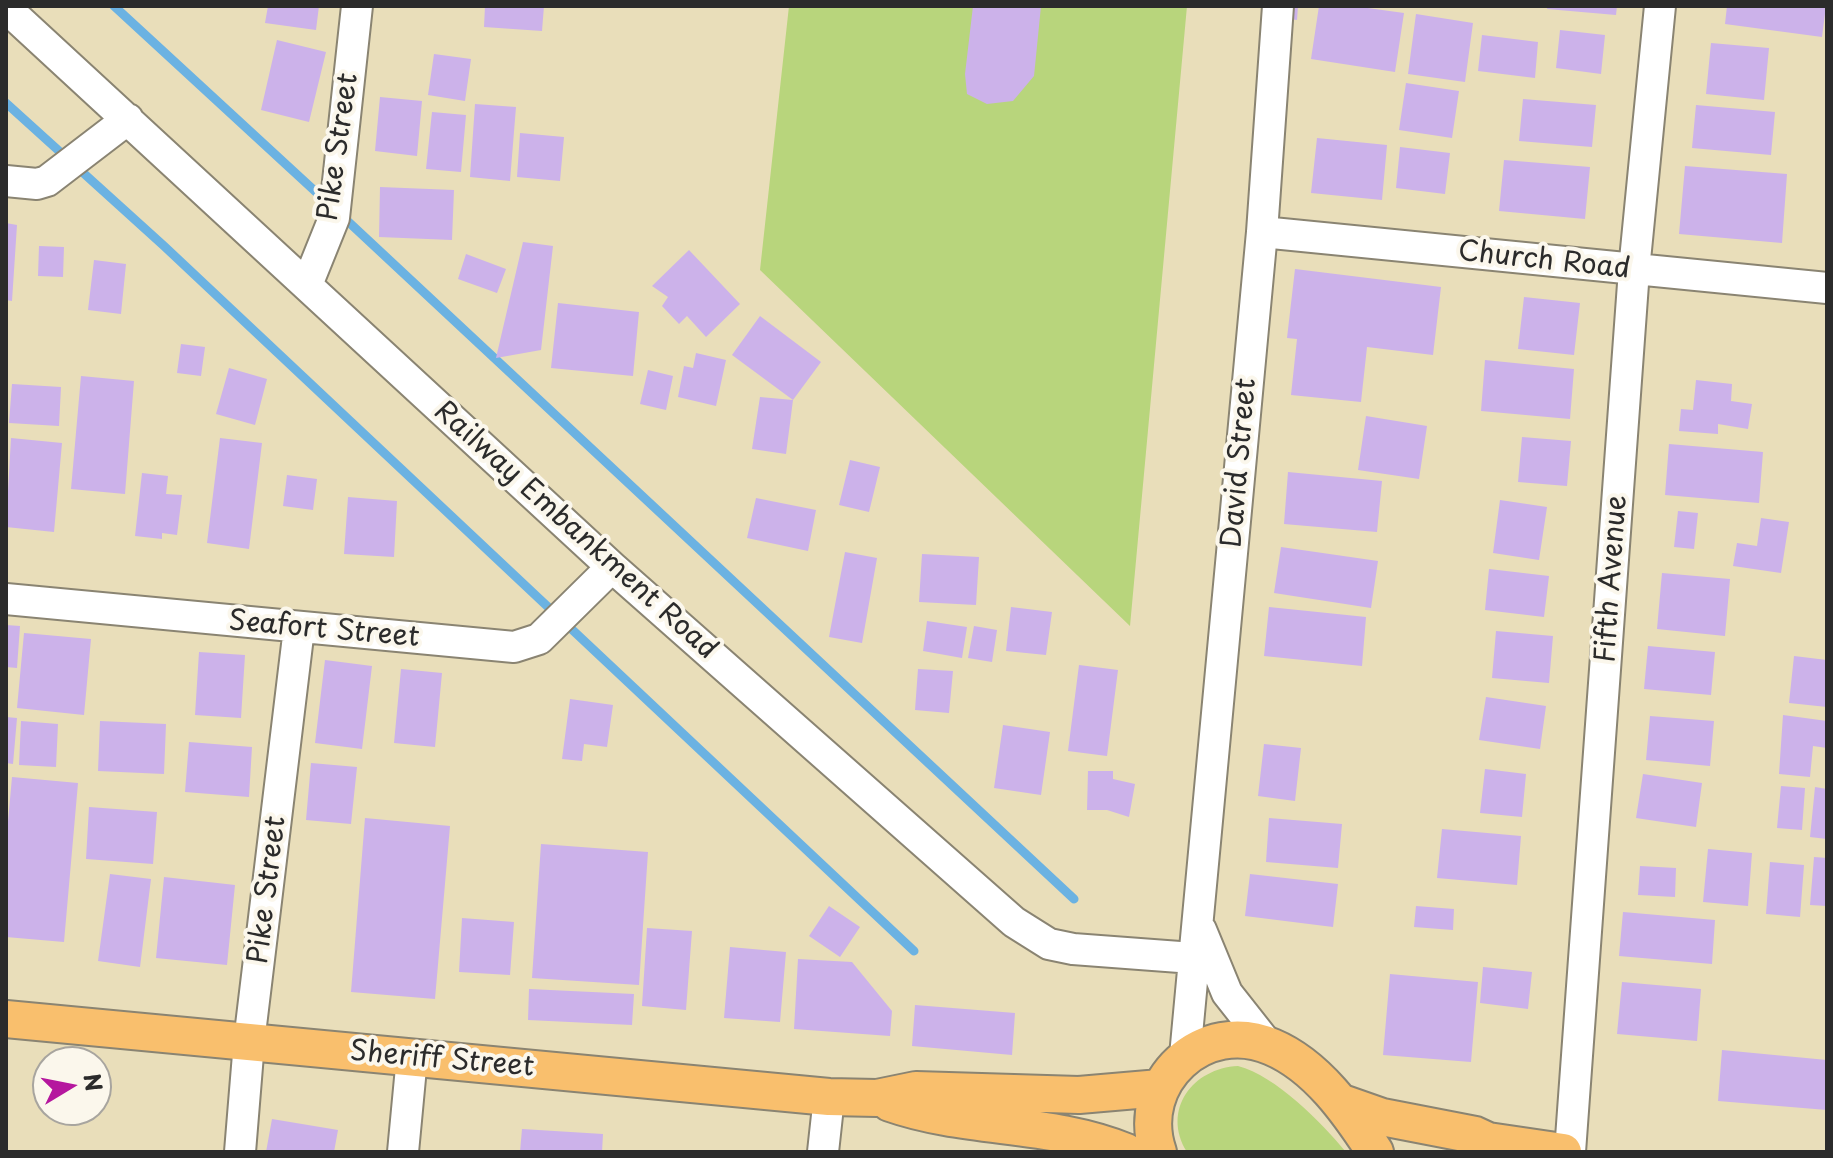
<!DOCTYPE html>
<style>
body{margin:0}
#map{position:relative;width:1833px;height:1158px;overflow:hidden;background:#e9deba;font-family:"Playpen Sans",sans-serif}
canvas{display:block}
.frame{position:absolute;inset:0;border:8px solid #2b2b2b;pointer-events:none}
.north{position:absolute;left:32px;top:1046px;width:80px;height:80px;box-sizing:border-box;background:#fbf7ec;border:2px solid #a8a59f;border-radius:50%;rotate:80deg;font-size:22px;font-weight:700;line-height:32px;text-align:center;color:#2b2b2b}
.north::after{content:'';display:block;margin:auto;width:28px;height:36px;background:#b5179e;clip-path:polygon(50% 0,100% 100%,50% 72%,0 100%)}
</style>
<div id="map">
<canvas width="1833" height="1158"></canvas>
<div class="frame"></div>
<div class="north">N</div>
</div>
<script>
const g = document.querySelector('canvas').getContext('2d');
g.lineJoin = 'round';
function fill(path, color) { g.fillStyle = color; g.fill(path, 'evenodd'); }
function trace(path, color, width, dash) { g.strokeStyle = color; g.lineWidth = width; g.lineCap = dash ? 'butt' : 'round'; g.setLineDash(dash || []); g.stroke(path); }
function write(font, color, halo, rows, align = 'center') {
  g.font = font + ' "Playpen Sans",sans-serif'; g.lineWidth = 8; g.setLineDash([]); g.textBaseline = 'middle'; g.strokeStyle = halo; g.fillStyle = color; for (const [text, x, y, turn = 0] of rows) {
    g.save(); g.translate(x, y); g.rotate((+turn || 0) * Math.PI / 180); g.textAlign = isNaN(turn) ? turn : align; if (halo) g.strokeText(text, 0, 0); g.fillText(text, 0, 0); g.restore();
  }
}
const green = new Path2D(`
 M789,6H1187L1130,626L760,270Z
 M1238,1066C1276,1076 1321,1122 1346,1152H1187C1161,1110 1193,1068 1238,1066Z`);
const stream = new Path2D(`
 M114,6L329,204
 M6,103L164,246L914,951
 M340,214L1074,899`);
const building = new Path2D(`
 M268,6H319L316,30L265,23Z
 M485,6H544L542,31L484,27Z
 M973,6H1041L1034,76L1013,101L987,104L967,94L965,74Z
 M1283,6H1298L1297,20L1282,18Z
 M1319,6H1353L1404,13L1395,72L1311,59Z
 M1548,6H1617L1616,15L1547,9Z
 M1727,6H1826L1822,37L1725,24Z
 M1416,14L1473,23L1465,82L1408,74Z
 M1560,30L1605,35L1601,74L1556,68Z
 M1482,35L1538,42L1535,78L1478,71Z
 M277,40L326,52L309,122L261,110Z
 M1711,43L1769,48L1764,100L1706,94Z
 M434,54L471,59L465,101L428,95Z
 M1406,83L1459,91L1452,138L1399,130Z
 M380,97L422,101L417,156L375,151Z
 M1523,99L1596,105L1592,147L1519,141Z
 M475,104L516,107L510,181L470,177Z
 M1696,105L1775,112L1771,155L1692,148Z
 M432,112L466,115L461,172L426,169Z
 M520,133L564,137L560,181L517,177Z
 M1317,138L1387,145L1382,200L1311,193Z
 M1400,147L1450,153L1445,194L1396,188Z
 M1504,160L1590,167L1585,219L1499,211Z
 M1685,166L1787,174L1782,243L1679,234Z
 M380,187L454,190L452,240L379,237Z
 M6,223L17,225L12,301L6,300Z
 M523,242L553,246L541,350L496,358Z
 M39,246L64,247L63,277L38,276Z
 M689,250L740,304L706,337L687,316L679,324L662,306L668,297L652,286Z
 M466,254L506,269L497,293L458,279Z
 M94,260L126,264L121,314L88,310Z
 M1295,269L1441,287L1433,355L1367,347L1361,402L1291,395L1297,339L1287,338Z
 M1524,297L1580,303L1574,355L1518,349Z
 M558,303L639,312L633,376L551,368Z
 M760,316L821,362L793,400L786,454L752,449L760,397L793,400L732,355Z
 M181,344L205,347L201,376L177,373Z
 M696,353L726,360L716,406L678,397L684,366L693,368Z
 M1485,360L1574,369L1570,419L1481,411Z
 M229,368L267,379L255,425L216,414Z
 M648,370L673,376L666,410L640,404Z
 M81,376L134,381L125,494L71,489Z
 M1696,380L1732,384L1731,401L1752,404L1748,429L1718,424V434L1679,431L1681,409L1693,410Z
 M12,384L61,387L59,426L9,423Z
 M1366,416L1427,426L1419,479L1358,470Z
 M1522,437L1571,441L1567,486L1518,482Z
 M11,438L62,443L54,532L6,527Z
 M220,438L262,443L249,549L207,543Z
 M1669,444L1763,452L1759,503L1665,495Z
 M850,460L880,467L869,512L839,505Z
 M1288,472L1382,481L1377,532L1284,524Z
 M142,473L168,476L166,494L182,495L177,535L162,533V539L135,536Z
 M287,475L317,479L313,510L283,506Z
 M348,497L397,501L394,557L344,554Z
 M756,498L816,510L808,551L747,538Z
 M1500,500L1547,507L1539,560L1493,553Z
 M1678,511L1698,513L1694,549L1674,547Z
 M1761,518L1789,522L1781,573L1733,566L1737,543L1757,546Z
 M1281,547L1378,561L1371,608L1274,593Z
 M845,552L877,558L862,643L829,637Z
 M922,554L979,557L976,605L919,602Z
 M1489,569L1549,576L1544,617L1485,610Z
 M1662,573L1730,579L1725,636L1657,629Z
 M1011,607L1052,612L1046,655L1006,651Z
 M1269,607L1366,617L1362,666L1264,656Z
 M927,621L967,627L962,658L923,651Z
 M6,625L20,626L17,668L6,667Z
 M974,626L997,630L992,662L968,658Z
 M1496,631L1553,636L1549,683L1492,678Z
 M24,633L91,639L84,715L17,708Z
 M1648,646L1715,652L1711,695L1644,689Z
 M199,652L245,655L241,718L195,715Z
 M1794,656L1827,660V707L1789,703Z
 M325,660L372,666L362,749L315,743Z
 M1079,665L1118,670L1107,756L1068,751Z
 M401,669L442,673L435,747L394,743Z
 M918,669L953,671L949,713L915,710Z
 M1486,697L1546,706L1540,749L1479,740Z
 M570,699L613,705L607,747L584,744L582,761L562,759Z
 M1783,715L1827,721V748L1813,746L1810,777L1779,774Z
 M1650,716L1714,721L1710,766L1646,760Z
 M6,717L17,718L13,764L6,763Z
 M21,721L58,724L56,767L19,765Z
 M100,721L166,724L164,774L98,771Z
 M1003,725L1050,732L1041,795L994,788Z
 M189,742L252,747L249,797L185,792Z
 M1264,744L1301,748L1295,801L1258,796Z
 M311,763L357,767L351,824L306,820Z
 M1485,769L1526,774L1522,817L1480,813Z
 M1088,771H1113V779L1135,784L1129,817L1107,810H1087Z
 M1643,774L1702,783L1696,827L1636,818Z
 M12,777L78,783L64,942L6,937V844Z
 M1781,786L1805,788L1802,830L1777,828Z
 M1815,787L1827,789V839L1810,837Z
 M89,807L157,812L153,864L86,859Z
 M365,818L450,826L435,999L351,992Z
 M1269,818L1342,824L1338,868L1266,862Z
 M1442,829L1521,836L1517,885L1437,878Z
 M541,844L648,852L639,985L532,978Z
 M1708,849L1752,853L1748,906L1703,902Z
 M1814,857L1827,858V906L1810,905Z
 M1770,862L1804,865L1800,917L1766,914Z
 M1640,866L1676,868L1675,897L1638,895Z
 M110,874L151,879L140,967L98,961Z
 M1250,874L1338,884L1333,927L1245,916Z
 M164,877L235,885L227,965L156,958Z
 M829,906L860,927L840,957L809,936Z
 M1416,906L1454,909L1453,930L1414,927Z
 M1623,912L1715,920L1712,964L1619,956Z
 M462,918L514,922L510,975L459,972Z
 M647,928L692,931L686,1010L642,1006Z
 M730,947L786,952L780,1022L724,1018Z
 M798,959L852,962L892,1011L890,1036L794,1029Z
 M1483,967L1532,972L1528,1009L1480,1003Z
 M1390,974L1478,982L1471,1062L1383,1055Z
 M1622,982L1701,989L1697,1041L1617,1034Z
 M529,989L634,994L632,1025L528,1020Z
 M915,1005L1015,1013L1012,1055L912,1046Z
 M1722,1050L1827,1060V1110L1718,1101Z
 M272,1119L338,1130L334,1152H266Z
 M522,1129L603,1134L602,1152H520Z`);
const minor = new Path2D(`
 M6,8L612,567L1014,922L1049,944L1073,949L1193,958
 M6,181L37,184L47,181L128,119
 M1262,232L1827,288
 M307,285L334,218L357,6
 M6,599L514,647L539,639L612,567
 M1201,930L1227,993L1268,1045
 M1185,1056L1262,232L1278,6
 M240,1152L249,1042L299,628
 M403,1152L412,1057
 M823,1152L829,1097
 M1570,1152L1634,270L1660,6`);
const major = new Path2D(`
 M6,1019L829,1097L877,1098L916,1090L1079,1095L1160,1088
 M890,1103C967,1130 1051,1121 1126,1152
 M1342,1103L1382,1117L1475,1135L1488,1141L1563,1152
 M1158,1152C1134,1082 1204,1017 1272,1047C1317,1066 1349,1112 1375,1152`);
const streetNames = [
 ["Pike Street",339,147,-82],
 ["Church Road",1544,261,6],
 ["David Street",1240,463,-85],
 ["Railway Embankment Road",575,531,42],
 ["Fifth Avenue",1612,579,-86],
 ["Seafort Street",324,630,5],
 ["Pike Street",268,890,-83],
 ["Sheriff Street",442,1060,5]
];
fill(green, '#b8d57c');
trace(stream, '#6bb2e2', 9);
fill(building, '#ccb2ea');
trace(minor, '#8a8472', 34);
trace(major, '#8a8472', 40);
trace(minor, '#fff', 30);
trace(major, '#f9bf6d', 36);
write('28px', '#2b2b2b', '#fbf7ec', streetNames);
</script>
